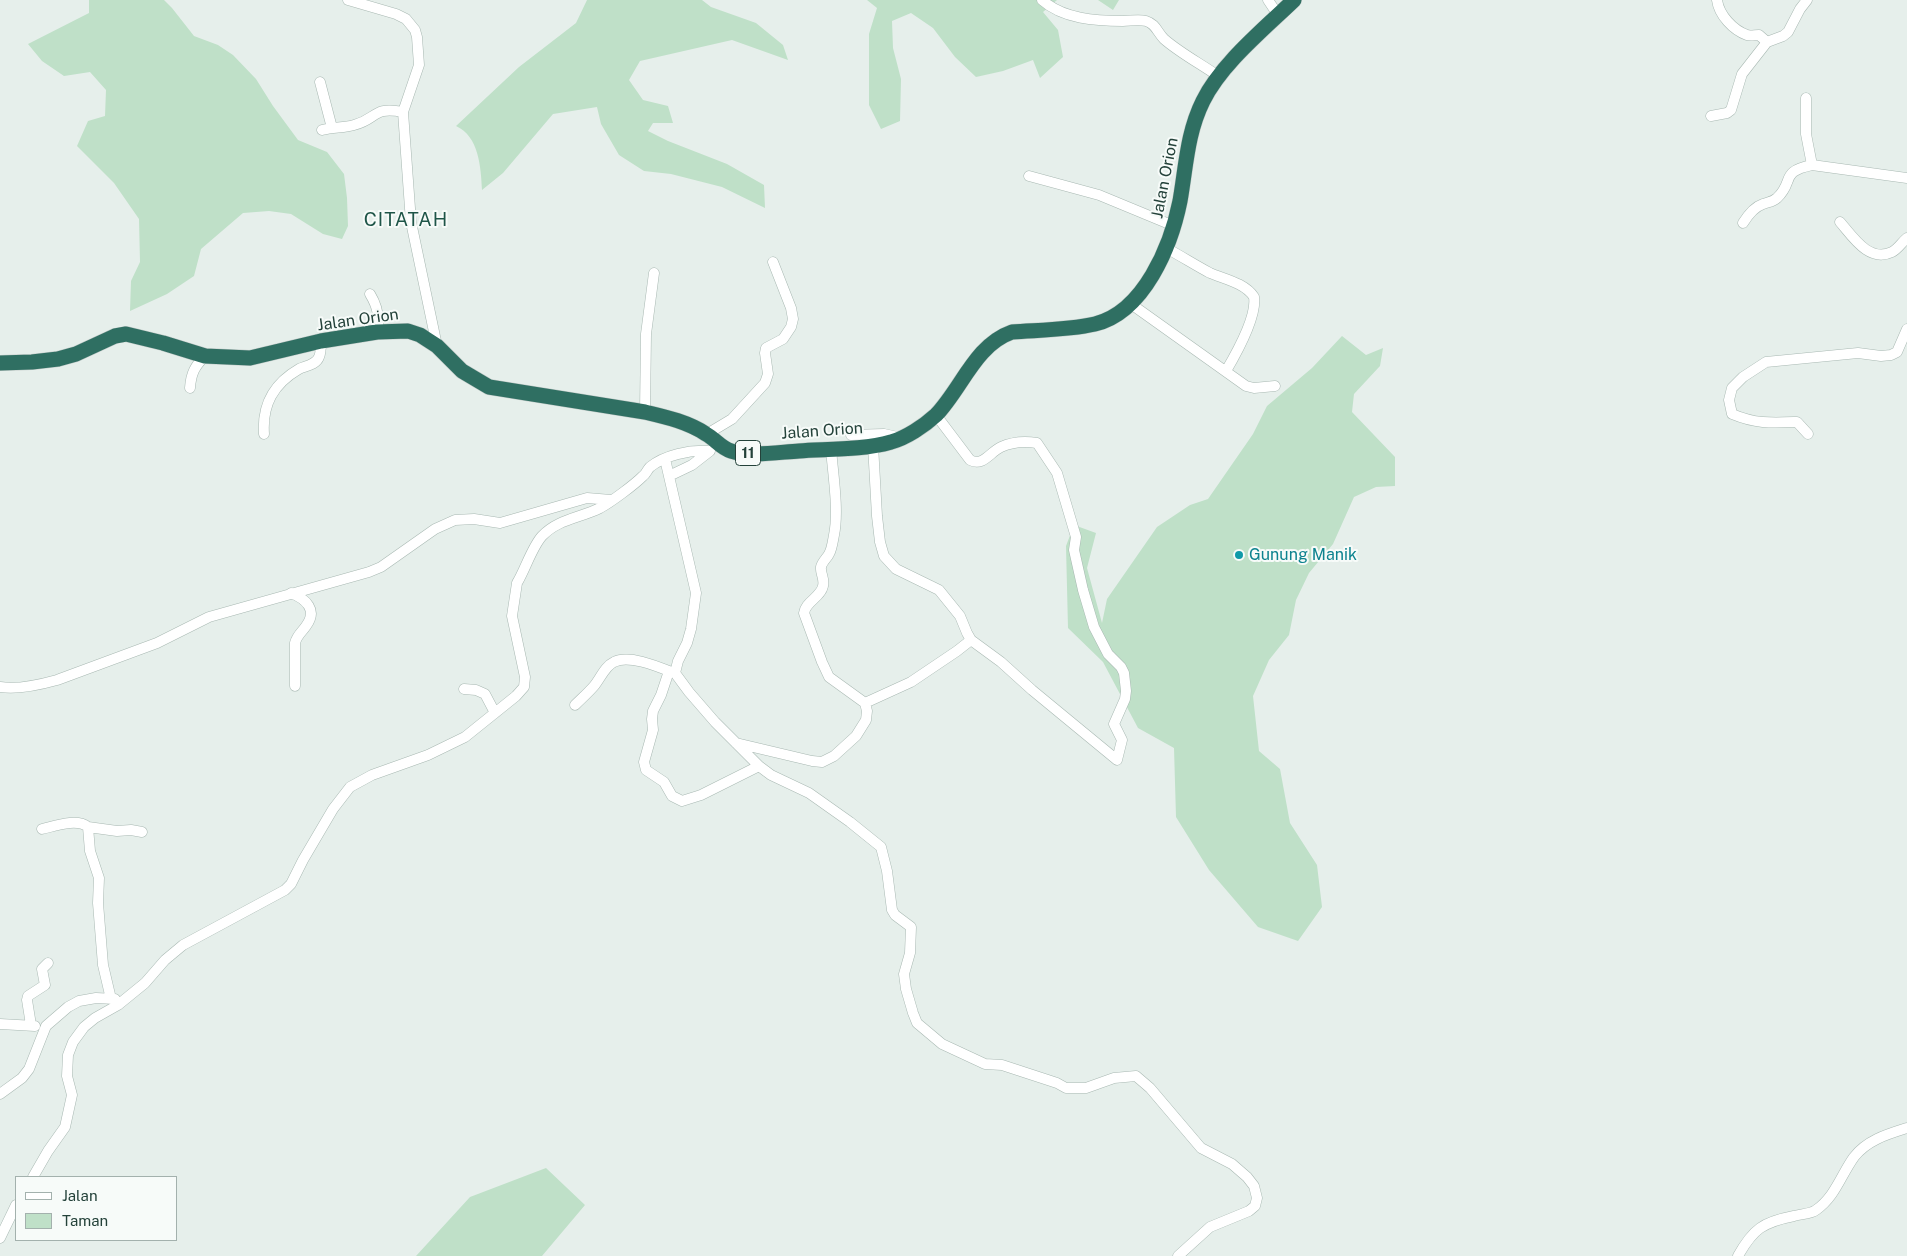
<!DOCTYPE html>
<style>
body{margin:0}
#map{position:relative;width:1907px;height:1256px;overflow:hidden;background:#e6efeb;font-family:"Public Sans",sans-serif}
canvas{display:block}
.legend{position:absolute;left:15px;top:1176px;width:162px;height:65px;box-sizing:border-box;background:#f7fbf9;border:1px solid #a3b1ad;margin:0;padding:6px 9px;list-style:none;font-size:15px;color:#24423a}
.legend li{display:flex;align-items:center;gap:10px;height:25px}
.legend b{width:25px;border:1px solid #a3b1ad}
</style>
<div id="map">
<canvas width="1907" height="1256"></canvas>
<ul class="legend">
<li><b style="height:6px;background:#fff"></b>Jalan</li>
<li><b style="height:14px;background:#bfe0c8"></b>Taman</li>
</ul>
</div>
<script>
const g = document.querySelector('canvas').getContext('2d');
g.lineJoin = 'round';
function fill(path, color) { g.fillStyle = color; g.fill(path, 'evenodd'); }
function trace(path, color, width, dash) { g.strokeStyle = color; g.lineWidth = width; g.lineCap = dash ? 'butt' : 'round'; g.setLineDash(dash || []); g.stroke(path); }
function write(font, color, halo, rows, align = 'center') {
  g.font = font + ' "Public Sans",sans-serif'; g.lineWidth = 4; g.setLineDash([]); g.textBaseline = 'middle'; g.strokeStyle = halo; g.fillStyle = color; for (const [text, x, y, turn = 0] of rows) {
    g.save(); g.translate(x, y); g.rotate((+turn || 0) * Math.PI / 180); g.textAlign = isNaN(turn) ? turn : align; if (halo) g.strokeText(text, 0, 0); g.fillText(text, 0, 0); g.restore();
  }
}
const green = new Path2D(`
 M89,0H164L172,8L194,36L218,45L233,55L256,79L273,106L298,140L327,152L344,174L347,198L348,226L342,239L323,234L291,214L269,211L243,213L201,249L194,276L167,294L130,311L131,281L140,262L139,219L114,183L77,146L88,121L105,116L106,90L90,72L64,76L42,61L28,44L89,13Z
 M587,0H702L711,7L756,23L783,45L788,60L732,40L640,61L629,80L643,100L668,106L673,123H653L648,131L668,141L727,164L764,185L765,208L722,187L671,174L644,171L619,155L601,124L597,107L553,114L503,173L482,190C481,168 479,136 456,126L519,67L576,23Z
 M867,0H1057L1043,12L1058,30L1063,57L1040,78L1033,60L1003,71L976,77L955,57L933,28L911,13L892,21L893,48L901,79L900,121L881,129L869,105V34L877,8Z
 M1098,0H1119L1113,10Z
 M1342,336L1366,355L1383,348L1380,366L1354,394L1352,412L1395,457V486L1376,487L1354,497L1333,544L1309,573L1296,600L1289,635L1269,660L1253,696L1259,751L1280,769L1290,823L1317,865L1322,907L1298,941L1258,927L1209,870L1176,817L1174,748L1138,728L1103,662L1068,628L1066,546L1074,525L1096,533L1087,568L1102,623L1107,599L1157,527L1190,505L1208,499L1253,434L1267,406L1312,368Z
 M546,1168L585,1205L542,1256H416L470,1197Z`);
const street = new Path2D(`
 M348,0L396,14L406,19L415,30L417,37L419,65L403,112L411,222L437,346
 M1042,0C1063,19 1096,21 1123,21C1130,21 1139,19 1146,21C1156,24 1157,32 1164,39C1180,53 1201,64 1218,76
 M1268,0L1278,15
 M1717,0C1719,15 1733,30 1747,35C1750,36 1755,35 1759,35L1767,42
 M320,82L332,128
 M1806,98V134L1812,165
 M1711,116L1727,113L1731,110L1742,74L1767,42L1783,36L1788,32L1800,9L1807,0
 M322,130C333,127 344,128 354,125C378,119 372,106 403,112
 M1029,176L1099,195L1174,226
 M1840,222C1853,237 1869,263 1892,252C1898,249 1902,242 1907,238
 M1743,223C1748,215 1754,207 1763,204C1768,202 1773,202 1777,198C1795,181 1779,172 1812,165L1907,178
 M1166,248C1181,256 1195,265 1210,273C1224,279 1245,283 1254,297C1257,316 1236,354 1226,371
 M370,294C378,307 380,318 377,332
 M1131,304L1246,386L1254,388L1275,386
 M190,388C191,373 195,366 205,356
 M645,412L646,334L654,273
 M264,434C262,405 273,384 299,369C305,366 316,365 319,357C321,353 321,346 321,341
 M707,434L732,419L765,383L768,374L765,353L766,348L783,339L791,327L793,319L791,308L773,262
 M1808,434L1797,422C1771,423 1756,424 1732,414L1729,400L1732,388L1743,377L1766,362L1858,353L1881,356L1891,355L1897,352L1907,329
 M851,435L884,434L902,438
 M873,445L877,516L880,542L884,556L896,569L939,590L960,616L967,633L971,640L1001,662L1032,690L1117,760L1122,740L1114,724L1125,699L1126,691L1124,673L1121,667L1108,654L1094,627L1083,590L1074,550L1076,537L1057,473L1037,443C1025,441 1012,442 1001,447C990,452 983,467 970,460L936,415
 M665,459L696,593L691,629L687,643L678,661L675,673L689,692L715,722L759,766L771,775L809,793L850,822L881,847L887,871L892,910L895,915L911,927L910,953L904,974L906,989L913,1013L917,1023L942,1044L985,1064L1002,1065L1057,1083L1066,1088H1086L1114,1078L1136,1076L1150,1088L1201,1148L1232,1164L1247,1177L1254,1186L1257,1198L1255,1206L1249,1211L1210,1227L1178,1256
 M669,476L692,465L710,451
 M291,593C306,599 318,610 306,626C302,632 297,635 295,643V686
 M669,671L661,695L653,711L652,719L653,730L644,762L646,770L664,782L672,796L682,801L701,795L759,766
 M0,687C18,690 39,685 57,680L157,643L209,617L369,572L381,567L435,529L455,520L474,519L500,523L587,498L611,500
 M464,689L476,690L485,694L495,713
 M865,703L911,682L957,651L971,640
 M575,705C581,699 588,693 594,686C600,679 605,666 614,662C629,654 659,667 674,673
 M736,743L812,761L822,762L834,756L856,736L866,720L867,711L865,703L829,677L822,662L804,613C805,602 821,597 823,586C825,579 820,573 821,567C822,562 827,558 829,554C832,549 833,540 834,535C839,511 833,474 831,449
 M42,829C55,826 77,818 88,827
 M111,999L103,965L98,903L99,878L90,851L88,827L117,831L131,830L142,832
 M0,1024L35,1026
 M31,1025L27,1000L28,996L45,985L42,969L48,963
 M0,1094L22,1078L29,1069L46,1026L68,1007L79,1001L96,998L115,999
 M33,1177L48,1151L65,1127L72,1095L67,1076L68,1055L73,1042L84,1027L95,1018L118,1005L145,983L165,960L183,945L285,890L291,884L303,860L333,809L350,787L372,775L428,755L465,737L516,696L524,687L525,677L512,616L517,583C525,570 532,547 542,536C558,519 580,518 600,508C611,502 634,485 643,476C646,474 647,470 650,467C665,455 689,450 708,451
 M0,1238L16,1205
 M1738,1256C1753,1229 1763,1222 1794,1216C1801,1214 1811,1214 1816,1210C1835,1197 1841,1175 1854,1157C1867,1140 1888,1134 1907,1128`);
const highway = new Path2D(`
 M0,363L32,362L58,359L76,354L115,336L126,334L163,343L205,356L250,358L321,341L377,332L408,331L420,335L437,346L462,371L489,387L645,412C666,417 688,422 706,434C715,439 721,448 731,451C750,457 780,452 799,451C827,449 864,450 891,442C906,438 924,426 936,415C962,388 975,345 1012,332C1039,330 1069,330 1095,324C1144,312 1171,246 1180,201C1186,167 1187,133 1203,101C1221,64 1264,29 1294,0`);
const markers = [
 [1239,555,5,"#0f9aa8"]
];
const shields = [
 [748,453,25]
];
const shieldNames = [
 ["11",748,453]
];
const streetNames = [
 ["Jalan Orion",1165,178,-79],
 ["Jalan Orion",358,320,-8],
 ["Jalan Orion",822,431,-4]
];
const cultureNames = [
 ["Gunung Manik",1249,555]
];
const quarterNames = [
 ["CITATAH",406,220]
];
fill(green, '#bfe0c8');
trace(street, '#a8b8b2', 11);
trace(highway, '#c2cac8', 16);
trace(street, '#fff', 10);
trace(highway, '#2f6f62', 15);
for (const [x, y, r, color] of markers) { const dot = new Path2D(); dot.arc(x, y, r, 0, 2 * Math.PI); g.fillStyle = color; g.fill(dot); trace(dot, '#f7fbf9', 2); }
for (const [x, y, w] of shields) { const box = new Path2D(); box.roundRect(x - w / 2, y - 12.5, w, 25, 4); g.fillStyle = '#f7fbf9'; g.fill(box); trace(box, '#24423a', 1); }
write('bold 15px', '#24423a', null, shieldNames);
write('16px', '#24423a', '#f7fbf9', streetNames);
write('16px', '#0d838f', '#f7fbf9', cultureNames, 'left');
g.letterSpacing = '1px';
write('19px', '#1f5548', '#f7fbf9', quarterNames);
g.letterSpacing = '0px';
</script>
